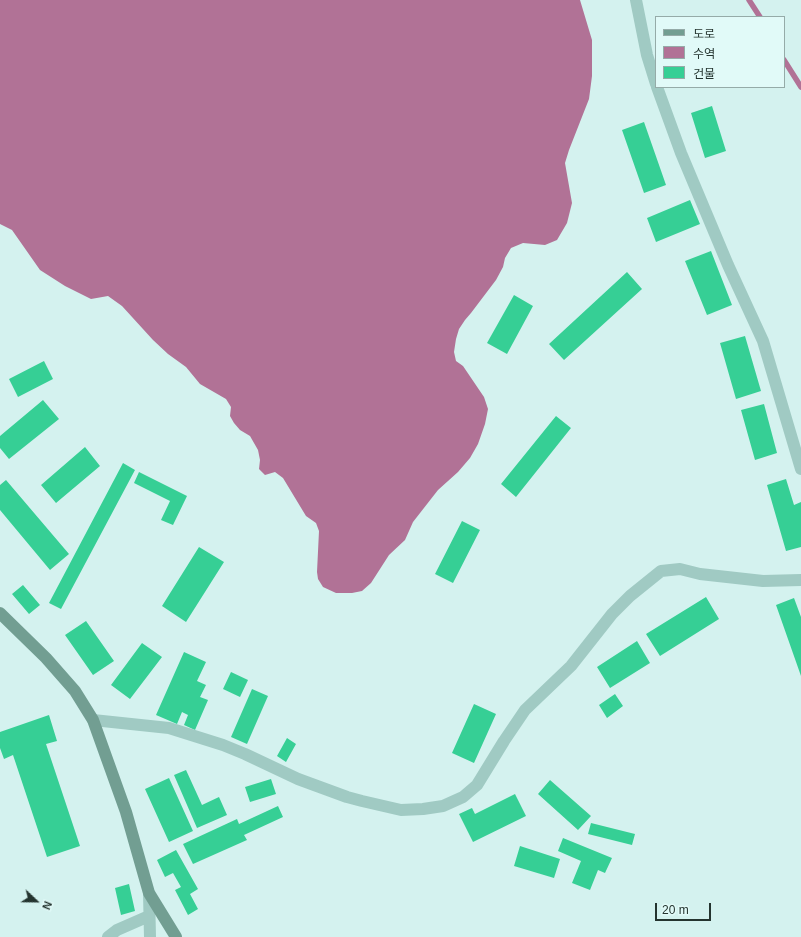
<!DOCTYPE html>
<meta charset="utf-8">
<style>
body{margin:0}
#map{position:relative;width:801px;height:937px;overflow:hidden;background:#d4f2ef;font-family:Arial,"Noto Sans KR",sans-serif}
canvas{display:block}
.legend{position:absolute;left:655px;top:16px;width:130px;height:72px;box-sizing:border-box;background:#e1faf8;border:1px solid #95aba8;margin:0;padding:5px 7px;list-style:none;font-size:12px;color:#24342f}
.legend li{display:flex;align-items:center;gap:8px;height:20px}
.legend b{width:20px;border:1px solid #95aba8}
.north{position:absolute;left:16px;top:881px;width:40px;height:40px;-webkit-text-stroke:3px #e1faf8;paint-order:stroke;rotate:112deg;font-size:11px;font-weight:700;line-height:16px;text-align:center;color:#24342f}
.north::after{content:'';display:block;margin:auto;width:14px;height:18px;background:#24342f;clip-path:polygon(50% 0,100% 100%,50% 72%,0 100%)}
.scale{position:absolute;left:655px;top:903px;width:56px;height:18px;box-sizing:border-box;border:2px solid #24342f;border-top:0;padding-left:5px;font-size:12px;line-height:14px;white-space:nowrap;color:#24342f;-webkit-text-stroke:3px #e1faf8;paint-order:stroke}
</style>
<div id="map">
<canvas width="801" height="937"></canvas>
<ul class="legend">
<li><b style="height:5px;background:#729e92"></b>도로</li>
<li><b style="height:11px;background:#b17296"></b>수역</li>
<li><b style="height:11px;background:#36cf95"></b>건물</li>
</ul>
<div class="north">N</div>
<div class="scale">20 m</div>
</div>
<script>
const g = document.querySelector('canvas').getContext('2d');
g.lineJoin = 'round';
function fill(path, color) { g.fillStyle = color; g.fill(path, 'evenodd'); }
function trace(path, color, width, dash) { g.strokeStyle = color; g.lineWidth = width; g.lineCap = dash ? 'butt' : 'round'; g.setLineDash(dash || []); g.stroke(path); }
const water = new Path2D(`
 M0,0H580L592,40V76L589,99L569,150L565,163L572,203L567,223L557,240L545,245L523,243L511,248L505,258L503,267L496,280L471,313L465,320L459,329L456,339L454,352L456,361L463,366L484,397L488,409L485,424L478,444L470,458L458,472L438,490L413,522L405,540L389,555L371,583L362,591L352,593H336L323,587L318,579L317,572L319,531L316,523L306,516L283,478L275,472L265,475L259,469L260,460L258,450L250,436L240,430L234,423L230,416L231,407L226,399L200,384L186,367L168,354L153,340L122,306L108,296L91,299L65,286L40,270L12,230L0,224Z`);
const stream = new Path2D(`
 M749,0L760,17
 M784,60L801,87`);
const building = new Path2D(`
 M712,106L726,151L705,158L691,113Z
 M644,122L666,185L644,193L622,130Z
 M690,200L700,224L656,242L647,218Z
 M711,251L732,305L707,315L685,261Z
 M627,272L642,289L564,360L549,344Z
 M514,295L533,306L507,354L487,343Z
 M745,336L761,391L736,399L720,343Z
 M44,361L53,379L18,397L9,379Z
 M43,400L59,419L9,459L0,448V436Z
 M764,404L777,453L755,460L741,410Z
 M556,416L571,428L516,497L501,484Z
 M85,447L100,466L56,503L41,485Z
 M123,463L135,470L61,609L49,603Z
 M139,472L187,496L173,525L161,520L170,501L134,483Z
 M786,479L794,505L801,502V547L786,551L767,485Z
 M6,480L69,554L50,570L0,510V485Z
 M462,521L480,530L453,583L435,574Z
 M199,547L224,562L186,622L162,606Z
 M23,585L40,605L29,614L12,594Z
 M706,597L719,619L660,656L646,634Z
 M794,598L801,617V676L776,605Z
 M86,621L114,661L93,675L65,635Z
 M637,641L650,663L610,688L597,667Z
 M142,643L162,657L130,699L111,685Z
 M184,652L206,662L197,681L206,685L200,697L208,700L195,730L184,725L188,715L182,712L177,724L156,715Z
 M231,672L248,680L240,697L223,689Z
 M252,689L268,696L247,744L231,737Z
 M615,694L623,706L607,718L599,705Z
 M474,704L496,714L474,763L452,753Z
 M49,715L57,741L46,744L80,846L47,857L13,755L4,759L0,748V732Z
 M287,738L296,744L286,762L277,756Z
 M186,770L202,805L219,797L227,815L197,828L174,775Z
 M169,778L193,831L169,842L145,789Z
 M271,779L276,794L250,802L245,787Z
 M550,780L591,816L578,830L538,794Z
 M515,794L526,816L473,842L459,814L472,808L475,814Z
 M278,806L283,817L244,835L247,840L193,864L183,844L237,819L239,824Z
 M591,823L635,834L632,845L588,834Z
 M563,838L612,858L605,873L598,870L590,890L572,883L581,861L558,851Z
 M520,846L560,859L554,878L514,866Z
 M176,850L198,889L190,894L198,909L188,915L175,890L181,887L173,873L165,877L157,860Z
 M129,884L135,911L121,915L115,888Z`);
const street = new Path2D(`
 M636,0L647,55L656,84
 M657,87L681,153L728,265L763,341L801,469
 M93,720L169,728L223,745L245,754L298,779L347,797L362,801L401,810L423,809L443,806L463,797L477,785L504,741L525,710L571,666L612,614L630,596L661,571L680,569L700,574L763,581L801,580
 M149,893L150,937
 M108,937L117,930L149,916`);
const secondary = new Path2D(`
 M0,613L46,658L75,691L93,720L126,812L149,893L176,937`);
fill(water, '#b17296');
trace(stream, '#b17296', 5.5);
fill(building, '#36cf95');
trace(street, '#a0cac3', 12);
trace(secondary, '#729e92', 12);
</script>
